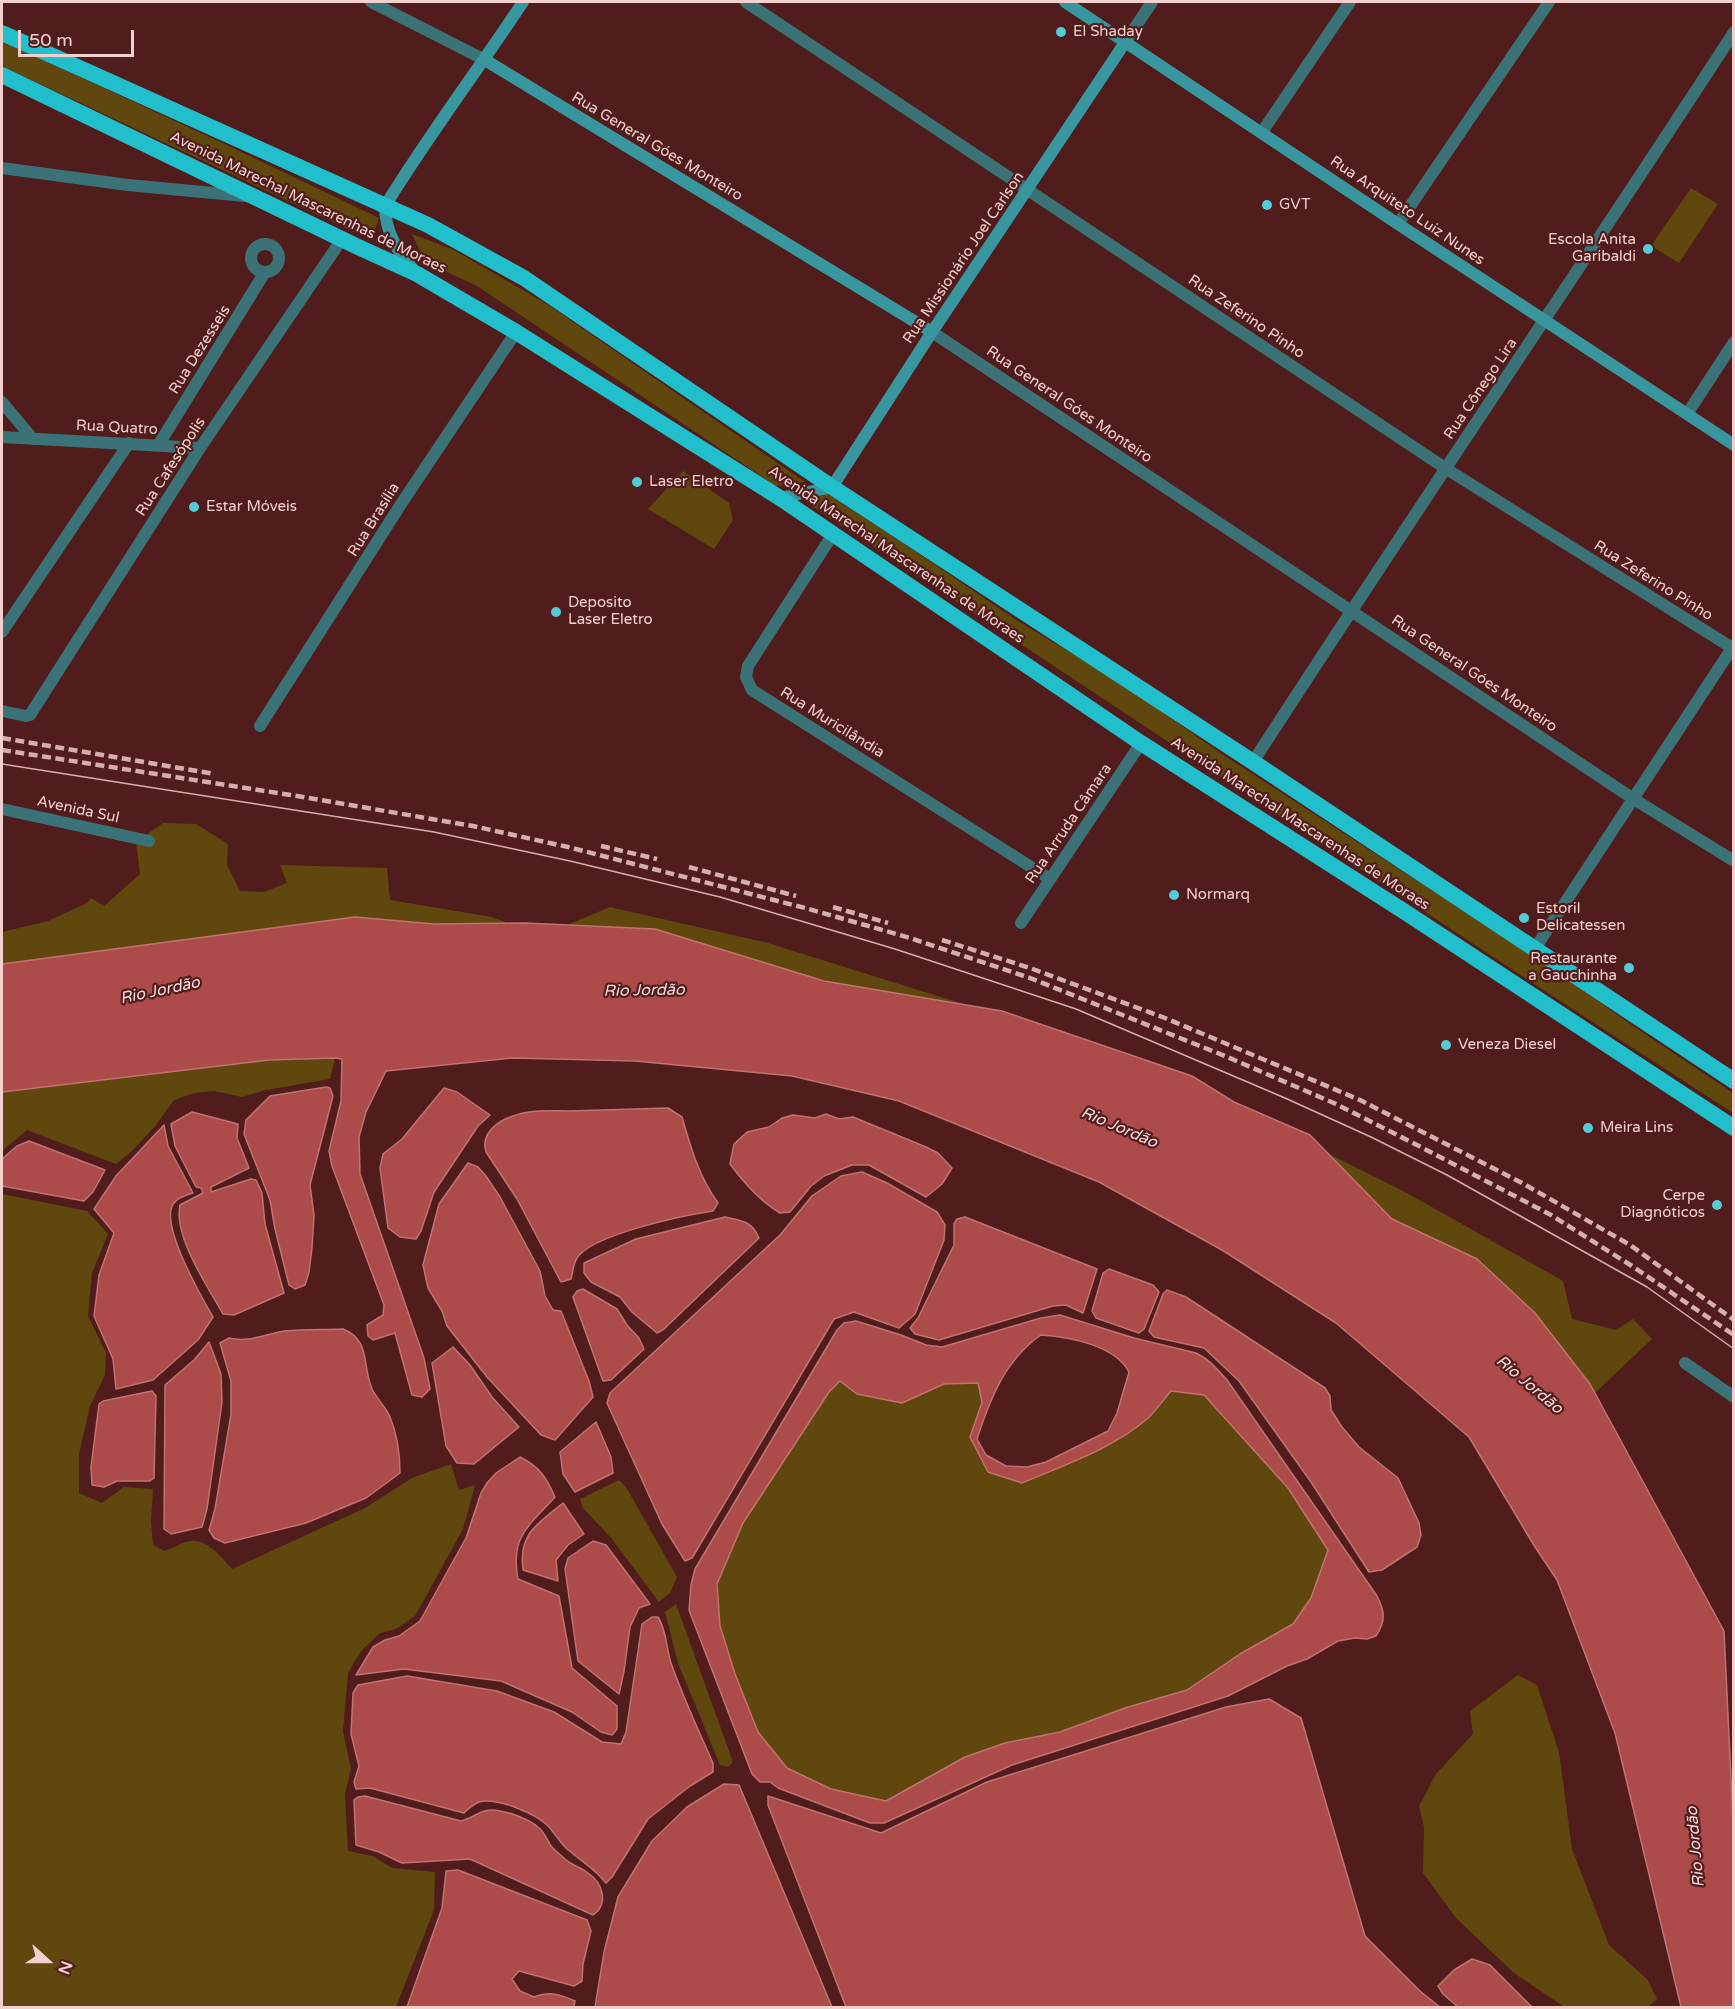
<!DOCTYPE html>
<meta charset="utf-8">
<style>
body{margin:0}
#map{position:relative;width:1735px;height:2009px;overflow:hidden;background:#511c1c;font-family:"Varela Round",sans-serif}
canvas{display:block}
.frame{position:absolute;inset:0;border:3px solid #f3d0cd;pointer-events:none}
.north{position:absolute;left:18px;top:1931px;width:60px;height:60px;-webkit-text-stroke:4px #511c1c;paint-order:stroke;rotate:111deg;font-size:16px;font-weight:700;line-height:24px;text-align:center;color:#f3d0cd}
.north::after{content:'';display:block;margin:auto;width:21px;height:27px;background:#f3d0cd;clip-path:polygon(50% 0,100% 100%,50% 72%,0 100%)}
.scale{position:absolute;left:18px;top:30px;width:116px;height:27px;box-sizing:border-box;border:3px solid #f3d0cd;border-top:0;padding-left:8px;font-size:18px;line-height:21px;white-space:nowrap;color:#f3d0cd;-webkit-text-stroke:4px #511c1c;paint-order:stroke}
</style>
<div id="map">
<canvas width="1735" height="2009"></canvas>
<div class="frame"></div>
<div class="north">N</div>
<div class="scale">50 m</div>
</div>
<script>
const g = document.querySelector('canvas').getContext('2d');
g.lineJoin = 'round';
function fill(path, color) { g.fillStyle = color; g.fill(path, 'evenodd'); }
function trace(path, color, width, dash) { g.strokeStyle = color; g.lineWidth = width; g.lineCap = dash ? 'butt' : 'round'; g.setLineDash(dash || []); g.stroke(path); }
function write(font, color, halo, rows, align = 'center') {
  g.font = font + ' "Varela Round",sans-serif'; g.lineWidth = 4.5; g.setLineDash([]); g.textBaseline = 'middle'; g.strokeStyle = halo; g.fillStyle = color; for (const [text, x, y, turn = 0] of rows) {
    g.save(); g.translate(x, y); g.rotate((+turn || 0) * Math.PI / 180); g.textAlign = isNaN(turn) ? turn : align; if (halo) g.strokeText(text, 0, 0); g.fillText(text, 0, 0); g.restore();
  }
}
const green = new Path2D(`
 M2,41L229,146L379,218L371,240L2,66Z
 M1691,188L1718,204L1679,263L1651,246Z
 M412,234L454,250L550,306L805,482L776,486L477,286L425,262Z
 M683,471L729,503L733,520L714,549L648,509Z
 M826,493L906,545L1018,621L1113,678L1225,756L1565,977L1626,1021L1733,1093V1113L1531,982L800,498Z
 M163,823L196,824L228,844L227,865L240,891L264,892L287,883L280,865L387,868L390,900L492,917L541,936L610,907L768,943L979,1009L1279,1129L1407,1193L1563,1281L1572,1319L1616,1330L1633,1319L1652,1339L1580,1407L1009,1037L817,978L749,967L2,989V932L48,921L87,903L91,898L104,906L140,874L136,842Z
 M335,1058L330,1079L266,1090L242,1097L214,1091L194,1093L174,1100L155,1126L132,1151L116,1164L27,1130L2,1151V1092L269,1060Z
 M2,1194L87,1211L108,1234L92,1273L88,1316L106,1353L105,1375L90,1406L79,1454V1493L102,1503L124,1487L153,1489L151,1521L153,1545L164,1551C172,1549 182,1542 190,1541C208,1539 222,1558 232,1569L365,1508L412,1478L451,1464L459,1490L475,1485L463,1529L415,1616L396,1629L380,1633L361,1651L348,1673L343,1731L351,1769L345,1794L348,1851L373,1856L392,1868L435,1872L434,1910L396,2007H2Z
 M840,1380L857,1394L902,1403L944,1384L979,1383L982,1402L970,1437L988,1472L1022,1483C1061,1466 1115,1448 1147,1419C1156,1411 1163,1400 1171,1391L1204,1395L1288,1488L1329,1550L1311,1598L1293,1624L1240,1654L1187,1690L1125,1708L1060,1732L1005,1743L965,1757L886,1801L831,1789L787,1768L758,1732L735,1674L720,1626L717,1584L743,1523L829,1392Z
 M619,1480L626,1487L677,1577L670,1593L659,1602L612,1539L583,1508L580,1499Z
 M676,1604L733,1762L728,1767L720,1765L678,1663L665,1612Z
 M1518,1675L1537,1685L1559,1752L1572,1849L1609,1945L1648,1980L1657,1999L1648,2007L1566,2008L1563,2006L1514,1973L1456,1918L1423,1873L1424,1827L1419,1806L1436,1774L1473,1734L1470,1711Z`);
const water = new Path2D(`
 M355,917L434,924L525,923L655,929L824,981L1002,1011L1192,1076L1234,1102L1310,1135L1392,1219L1477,1259L1535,1313L1590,1384L1724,1631L1733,1820V2007H1681L1615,1733L1557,1580L1535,1547L1469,1437L1336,1323L1222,1250L1099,1182L899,1101L792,1076L635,1061L512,1058L386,1071L366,1112L359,1137L360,1174L424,1358L430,1389L422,1397L412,1395L395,1333L373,1340L368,1336L367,1325L383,1315L384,1305L332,1166L329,1151L341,1101L342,1059L335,1058L269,1060L2,1092V964Z
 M326,1087L330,1088L333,1096L310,1185L314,1215L312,1248L309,1272L305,1285L295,1289L289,1285L275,1229L270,1200L244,1134L246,1120L270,1096Z
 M444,1088L457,1092L490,1115L478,1126L434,1192L421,1231L416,1239L400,1237L388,1228L380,1168L383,1154L402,1139Z
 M668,1108L682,1117C691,1148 699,1177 718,1203L713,1211C686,1215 587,1235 576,1260C573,1265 573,1273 571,1279L561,1282L517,1199L486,1152C480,1133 498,1121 513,1116C530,1109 551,1111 569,1111C602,1110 635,1109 668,1108Z
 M192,1112L238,1124L237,1138L249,1168L211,1187V1192L251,1179L256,1180L262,1193L265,1224L284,1293L234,1315L223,1314C208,1287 173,1236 180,1205L203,1193L201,1188L196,1187L175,1146L171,1124Z
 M826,1114L839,1119L853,1117L926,1147L938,1153L952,1168L942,1184L926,1197L869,1165H852L824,1176L811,1186L790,1212L780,1213C760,1201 744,1183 730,1164L734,1144L747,1132L769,1127L782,1118L793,1115L815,1118Z
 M164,1125L168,1146L193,1193C186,1195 177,1198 173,1204C160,1226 201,1296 213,1317L198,1340L153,1380L116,1389L113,1359L94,1316L99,1275L114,1233L94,1209L116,1176Z
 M29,1141L105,1170L93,1192L84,1201L2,1186V1159L17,1146Z
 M468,1163L478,1167L486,1176L500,1197L540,1271L545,1296L553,1310L561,1311L589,1381L593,1397L555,1440L541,1435L487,1377L447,1326L442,1311L428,1288L423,1265L439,1204Z
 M862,1172L887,1183L937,1212L945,1225L944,1240L915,1314L899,1328L854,1312L834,1319L692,1558L685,1561L662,1524L607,1403L610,1393L780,1235L812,1196L841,1176Z
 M725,1217C743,1221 752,1221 759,1238L664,1329L657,1333L632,1312L620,1297L591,1282L584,1273V1263L636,1239Z
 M965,1217L1097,1269L1083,1313L1066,1305L1053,1306L939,1340L915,1334L910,1328L918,1318L954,1245V1224L957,1219Z
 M1109,1269L1153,1285L1159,1292L1144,1329L1139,1333L1096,1318L1092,1311L1103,1273Z
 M583,1289L617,1309L627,1325L639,1338L644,1349L611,1380L603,1381L573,1297L577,1291Z
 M1167,1290L1186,1297L1325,1388L1330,1396L1331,1410L1342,1427L1359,1447L1398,1478L1419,1523L1421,1535L1417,1547L1382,1570L1369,1572L1311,1482L1239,1381L1204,1348L1154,1337L1149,1331L1163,1294Z
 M1060,1315L1134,1338L1196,1353C1209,1359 1217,1369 1227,1380L1377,1596C1385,1611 1386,1621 1376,1636L1367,1639L1355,1638L1338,1641L1307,1659L1287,1666L1228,1696L1012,1765L884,1823H870L778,1788L770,1782H760L752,1774L689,1610L691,1585L695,1569L837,1330L844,1323L856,1321L901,1335L926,1345L942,1347L1041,1318ZM1041,1335C1069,1337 1115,1345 1129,1372L1117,1413L1108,1431L1046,1462L1027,1467L1006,1466L986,1455L977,1439C990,1399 1005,1360 1041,1335ZM840,1381L857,1394L902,1403L944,1384L978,1383L982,1402L970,1437L988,1472L1022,1483C1062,1466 1114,1448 1147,1419C1156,1411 1163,1400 1171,1391L1204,1395L1288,1488L1328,1550L1311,1598L1293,1624L1240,1654L1187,1690L1125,1708L1060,1732L1005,1743L965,1757L886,1801L831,1789L787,1768L758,1732L735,1674L720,1626L717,1584L743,1523L829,1392Z
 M343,1329C371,1340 362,1366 372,1389C377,1399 386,1407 390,1417C397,1434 400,1454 400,1473L366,1498L306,1523L225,1543L214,1538L209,1530L215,1509L231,1414V1381L220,1343L229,1338C249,1343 265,1334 285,1331C304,1329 324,1330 343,1329Z
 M209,1342L221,1374L222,1402L207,1509L202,1527L171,1534L164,1529L165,1385L194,1360Z
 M453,1347L470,1365L492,1397L519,1427L474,1464L457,1463L446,1446L432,1363Z
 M152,1391L156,1396L154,1478L150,1481H117L104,1487L92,1485L91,1467L99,1404L103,1401Z
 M596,1422L611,1457L613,1473L575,1492L563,1474L560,1452Z
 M520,1457C540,1467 546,1477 555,1497C529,1526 510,1536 518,1579L559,1596L572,1668L617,1706V1729L612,1735L601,1732L572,1712L501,1681L404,1669L356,1675L373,1647L385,1640L399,1636L420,1621L466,1538L481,1493L487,1483L496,1473Z
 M563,1503L584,1534L568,1545L556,1560L558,1581L523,1570C518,1533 538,1524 563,1503Z
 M593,1541L606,1545L650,1604L639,1608L630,1627L624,1671L619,1694L578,1661L565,1569L568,1558Z
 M652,1617H658C667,1631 666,1648 671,1663C683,1697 698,1730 713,1763V1772L690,1786L648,1819L612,1877L606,1883C595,1869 580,1860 567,1849C560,1842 555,1834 549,1827C537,1814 497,1797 479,1802C474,1804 468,1809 464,1813L370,1788L356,1789L354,1782L359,1766L351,1734L353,1693L358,1685L407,1676L497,1691L554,1712L602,1742L621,1744L626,1732L642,1624Z
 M1269,1699L1301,1718L1365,1936L1420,1991L1440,2007H846L768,1805V1796L881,1833L987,1782L1226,1707Z
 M724,1784L739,1785L832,2007H595L604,1952L618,1897L652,1841L687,1807Z
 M365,1796L461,1821C477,1817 481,1807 500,1811C512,1813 528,1819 538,1827C544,1831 547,1840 551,1846C555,1851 560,1854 565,1859C572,1865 580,1867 588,1873C603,1883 609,1904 593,1915L470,1859L402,1863L379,1852L356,1845L354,1800L358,1797Z
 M458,1870L587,1920L591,1931L583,1964L582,1981L574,1986L519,1971L512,1979L520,1991L534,1997C551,1991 559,1994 575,2001L574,2007H407L442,1908L446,1871Z
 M1472,1959L1490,1965L1532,2007H1458L1443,1994L1438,1986L1454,1970Z`);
const minor = new Path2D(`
 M371,2L485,60
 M746,2L1445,468L1734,649
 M1126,41L1152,2
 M1262,132L1350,2
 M2,168L128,185L245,196
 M1398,224L1549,2
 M251 258a14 14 0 1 1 28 0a14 14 0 1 1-28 0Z
 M932,332L1632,798L1734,861
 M2,402L33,439
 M1687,414L1734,342
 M2,437L200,448
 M159,444L265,272
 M833,534L748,666L746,677L752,690L1050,879
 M2,632L129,443
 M2,711L26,716L30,715L200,448L342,239
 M260,726L401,504L516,332
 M1253,762C1411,517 1575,277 1734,32
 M2,809L149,841
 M1021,923L1141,743
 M1534,950L1734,645
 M1685,1363L1734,1397`);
const secondary = new Path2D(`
 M1065,2L1398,224L1734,445
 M485,60L932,332
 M414,270C397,252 385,232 385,206C428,136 478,70 523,2
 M780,498L832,487L932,332L1126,41`);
const trunk = new Path2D(`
 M2,33L428,225L524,278L832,487L1253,762L1734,1081
 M2,75L356,246L417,274L516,332L780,498L1141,743L1405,912L1734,1128`);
const tram = new Path2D(`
 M2,764L434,832L570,861L720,897L895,949L1076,1009L1285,1098L1371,1137L1447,1175L1647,1287L1734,1349`);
const rail = new Path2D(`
 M2,738L215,774
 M2,750L297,796L473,826L568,847L809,909L910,938L1030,978L1225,1056L1336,1104L1417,1145L1551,1215L1632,1266L1734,1335
 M601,846L657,859
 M689,867L796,896
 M833,907L888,923
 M942,940L1030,968L1165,1018L1360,1100L1524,1184L1630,1245L1734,1320`);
const markers = [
 [1061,32,6,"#52ccd6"],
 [1267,205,6,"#52ccd6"],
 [1648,249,6,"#52ccd6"],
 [637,482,6,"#52ccd6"],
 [194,507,6,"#52ccd6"],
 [556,612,6,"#52ccd6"],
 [1174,895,6,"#52ccd6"],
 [1524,918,6,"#52ccd6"],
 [1629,968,6,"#52ccd6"],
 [1446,1045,6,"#52ccd6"],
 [1588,1128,6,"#52ccd6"],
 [1717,1205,6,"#52ccd6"]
];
const poiNames = [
 ["El Shaday",1073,32],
 ["GVT",1279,205],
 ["Escola Anita",1636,240,"right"],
 ["Garibaldi",1636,257,"right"],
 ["Laser Eletro",649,482],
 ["Estar Móveis",206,507],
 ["Deposito",568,603],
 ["Laser Eletro",568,620],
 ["Normarq",1186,895],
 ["Estoril",1536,909],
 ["Delicatessen",1536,926],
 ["Restaurante",1617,959,"right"],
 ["a Gauchinha",1617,976,"right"],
 ["Veneza Diesel",1458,1045],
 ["Meira Lins",1600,1128],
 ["Cerpe",1705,1196,"right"],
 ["Diagnóticos",1705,1213,"right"]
];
const streetNames = [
 ["Rua General Góes Monteiro",657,147,31],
 ["Avenida Marechal Mascarenhas de Moraes",308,203,26],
 ["Rua Arquiteto Luiz Nunes",1407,211,34],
 ["Rua Missionário Joel Carlson",964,258,-56],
 ["Rua Zeferino Pinho",1246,317,34],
 ["Rua Dezesseis",200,350,-58],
 ["Rua Cônego Lira",1481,389,-56],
 ["Rua General Góes Monteiro",1069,405,34],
 ["Rua Quatro",117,428,3],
 ["Rua Cafesópolis",171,467,-57],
 ["Rua Brasília",374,520,-58],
 ["Avenida Marechal Mascarenhas de Moraes",896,555,34],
 ["Rua Zeferino Pinho",1653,581,32],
 ["Rua General Góes Monteiro",1474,674,34],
 ["Rua Muricilândia",832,723,32],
 ["Avenida Sul",78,810,12],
 ["Rua Arruda Câmara",1069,824,-56],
 ["Avenida Marechal Mascarenhas de Moraes",1300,824,33]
];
const waterNames = [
 ["Rio Jordão",160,991,-12],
 ["Rio Jordão",644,991,-1],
 ["Rio Jordão",1119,1128,23],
 ["Rio Jordão",1529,1385,40],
 ["Rio Jordão",1696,1847,-95]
];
fill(green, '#60470d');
fill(water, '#ac4b49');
trace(water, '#c17371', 1.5);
trace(minor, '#3b7277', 12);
trace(secondary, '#38969e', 12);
trace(trunk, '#20bfcb', 16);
trace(tram, '#d5afac', 1.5);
trace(rail, '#d5afac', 4.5, [9, 4.5]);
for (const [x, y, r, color] of markers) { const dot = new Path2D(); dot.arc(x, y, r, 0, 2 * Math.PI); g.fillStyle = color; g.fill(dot); trace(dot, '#511c1c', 2); }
write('15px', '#f3d0cd', '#511c1c', poiNames, 'left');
write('15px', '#f3d0cd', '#511c1c', streetNames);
write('italic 16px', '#f9dcda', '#511c1c', waterNames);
</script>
